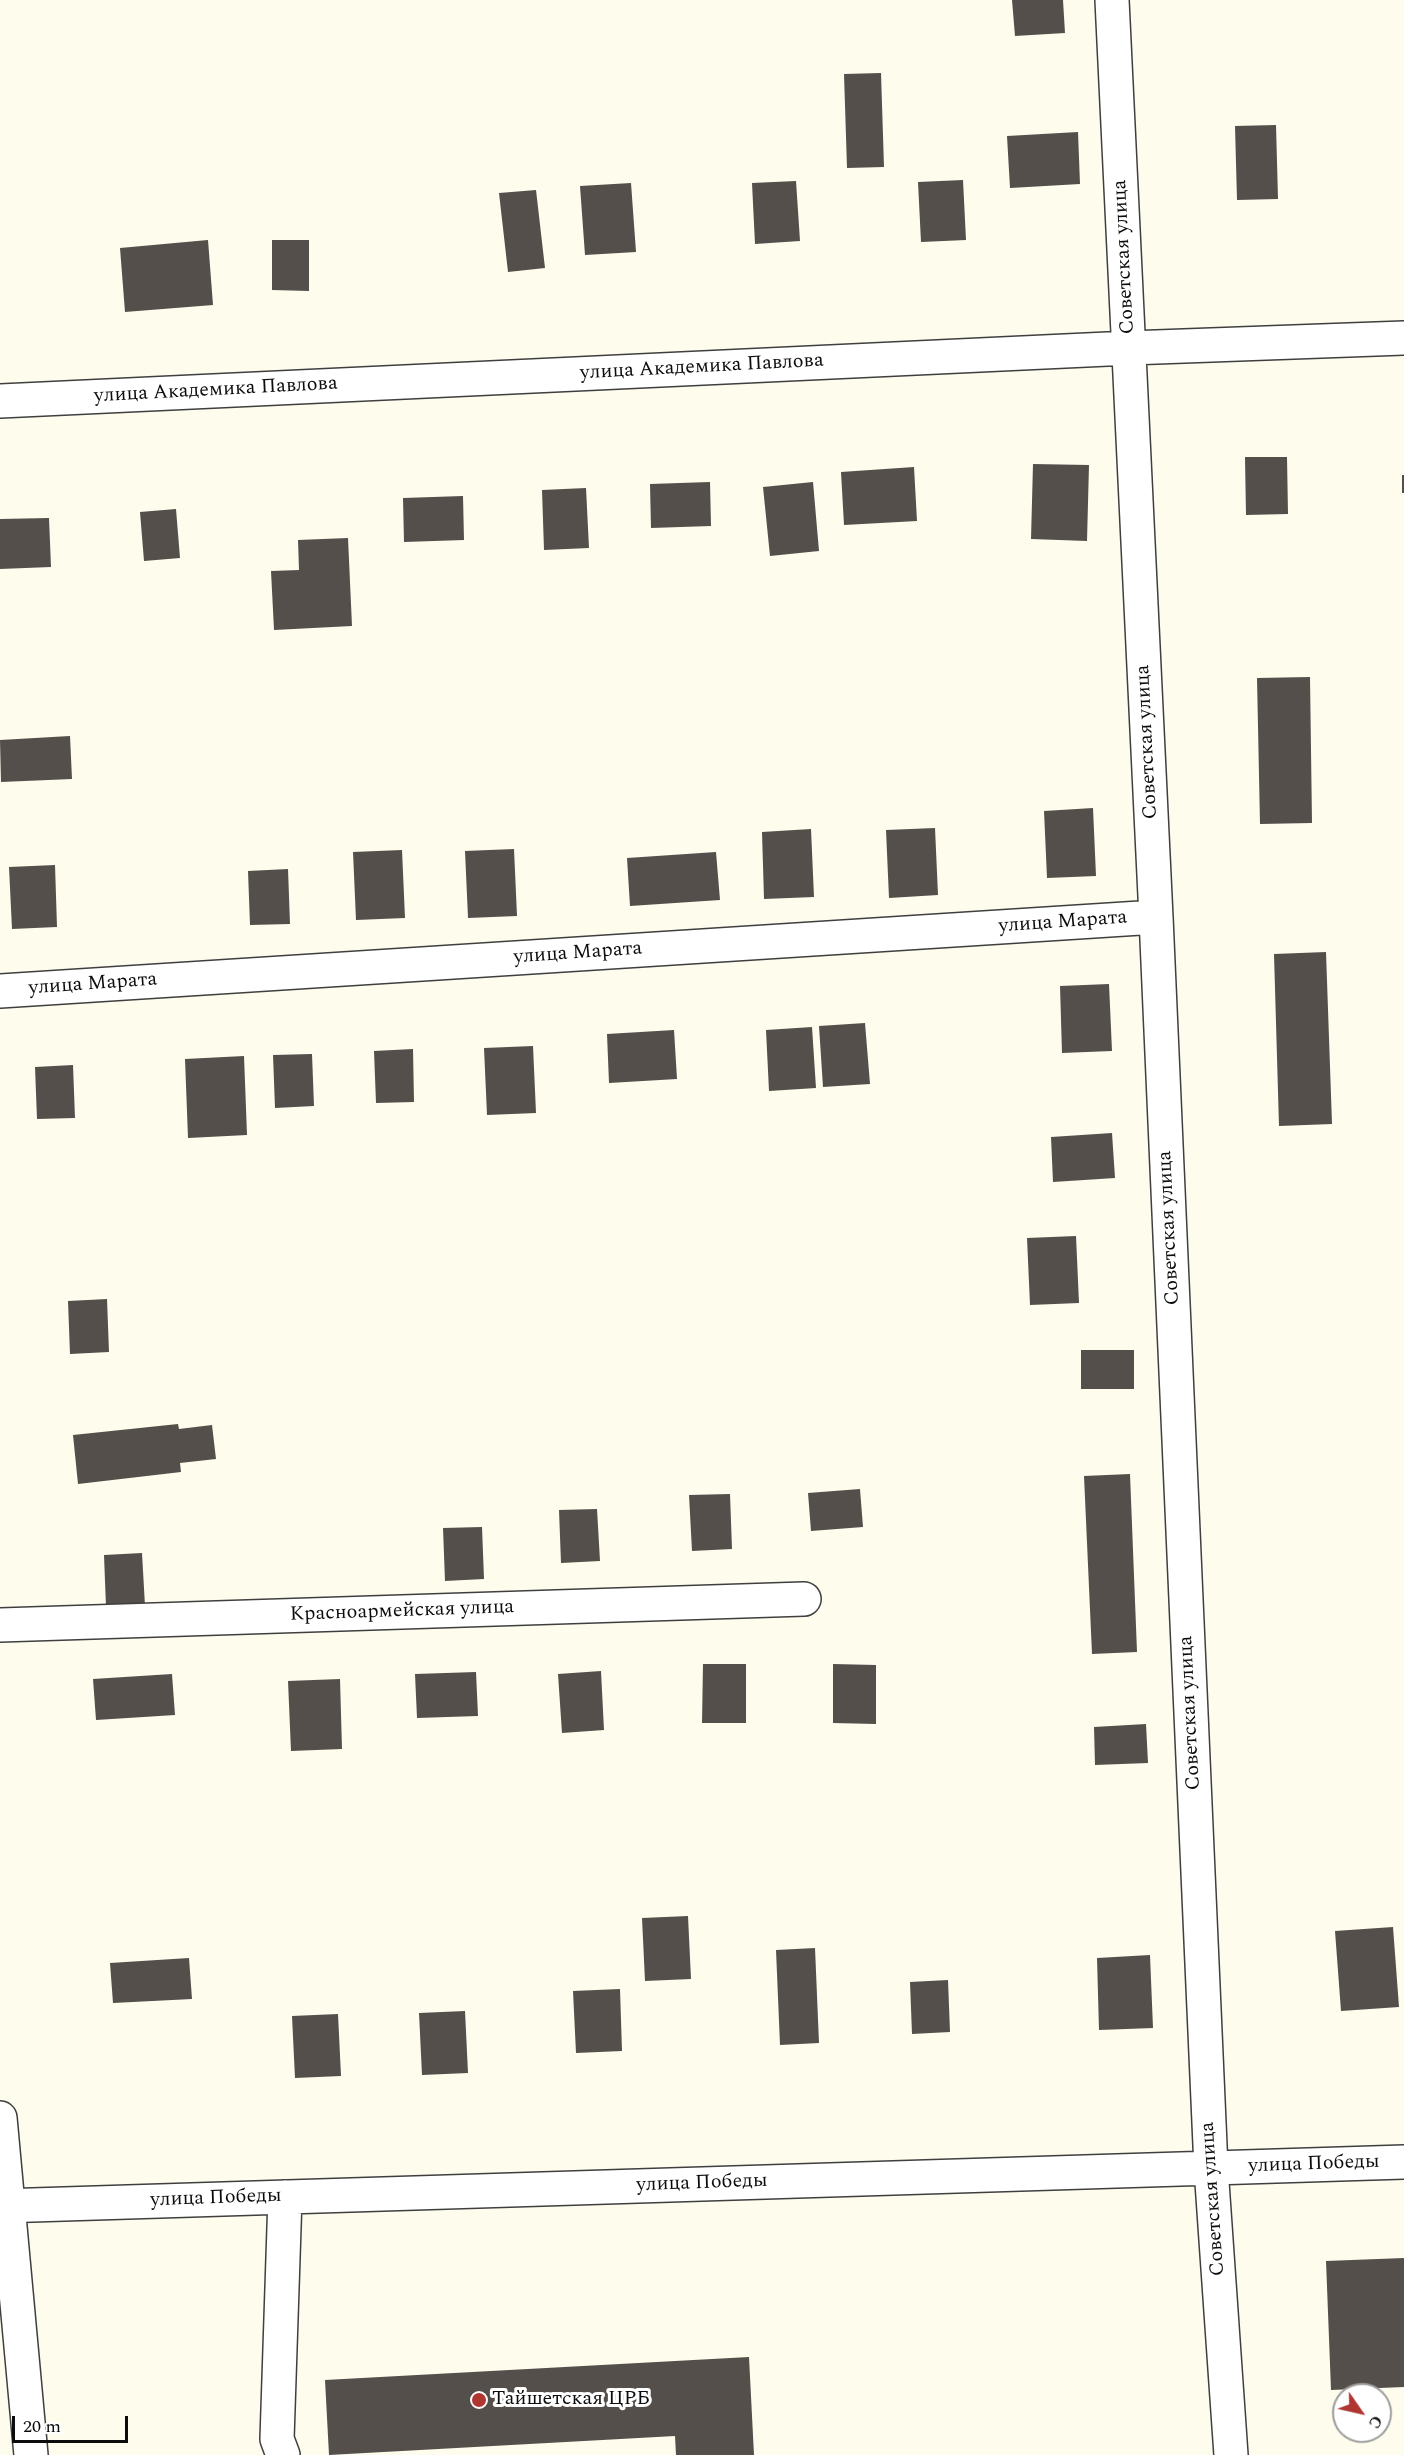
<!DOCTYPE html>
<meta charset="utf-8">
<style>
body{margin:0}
#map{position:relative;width:1404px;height:2455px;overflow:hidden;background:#fdfced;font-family:Spectral,serif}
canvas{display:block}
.north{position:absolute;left:1332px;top:2383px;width:60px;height:60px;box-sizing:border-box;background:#fff;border:2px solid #9e9e9e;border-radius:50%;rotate:124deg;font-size:16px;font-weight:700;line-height:24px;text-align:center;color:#0c0c0c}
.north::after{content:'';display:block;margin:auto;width:21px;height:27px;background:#b03631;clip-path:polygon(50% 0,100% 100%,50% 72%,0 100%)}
.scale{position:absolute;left:12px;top:2416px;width:116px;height:27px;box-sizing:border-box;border:3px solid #0c0c0c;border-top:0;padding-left:8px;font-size:18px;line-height:21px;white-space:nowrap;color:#0c0c0c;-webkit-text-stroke:4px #fff;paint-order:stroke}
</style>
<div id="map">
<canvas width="1404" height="2455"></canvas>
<div class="north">С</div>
<div class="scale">20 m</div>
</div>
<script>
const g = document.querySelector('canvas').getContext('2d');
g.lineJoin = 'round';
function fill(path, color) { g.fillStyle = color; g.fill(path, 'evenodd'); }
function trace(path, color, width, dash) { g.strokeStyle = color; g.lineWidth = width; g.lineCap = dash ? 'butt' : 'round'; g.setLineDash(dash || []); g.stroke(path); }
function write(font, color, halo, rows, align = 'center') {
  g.font = font + ' Spectral,serif'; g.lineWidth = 6; g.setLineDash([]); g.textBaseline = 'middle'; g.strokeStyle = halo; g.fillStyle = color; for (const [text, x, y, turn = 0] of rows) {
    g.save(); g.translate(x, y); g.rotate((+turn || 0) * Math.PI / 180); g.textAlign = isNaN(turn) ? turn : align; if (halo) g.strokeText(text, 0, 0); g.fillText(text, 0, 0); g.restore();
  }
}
const building = new Path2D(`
 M1012,0H1063L1065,33L1015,36Z
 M881,73L884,167L847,168L844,74Z
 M1276,125L1278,199L1237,200L1235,126Z
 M1078,132L1080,184L1010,188L1007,136Z
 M963,180L966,240L921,242L918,182Z
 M796,181L800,241L755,244L752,183Z
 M631,183L636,252L585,255L580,186Z
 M536,190L545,268L508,272L499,193Z
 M208,240L213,305L125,312L120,248Z
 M272,240H309V291L272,290Z
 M1245,457H1287L1288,514L1246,515Z
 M1033,464L1089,465L1087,541L1031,539Z
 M914,467L917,521L844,525L841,472Z
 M1402,475H1404V493H1402Z
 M710,482L711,526L651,528L650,484Z
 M813,482L819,551L770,556L763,487Z
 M586,488L589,548L544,550L542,490Z
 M463,496L464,540L404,542L403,498Z
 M176,509L180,558L144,561L140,512Z
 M49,518L51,567L0,569V519Z
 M348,538L352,626L274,630L271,571L299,570L298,540Z
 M1310,677L1312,823L1260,824L1257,678Z
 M70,736L72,779L1,782L0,740Z
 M1093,808L1096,876L1047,878L1044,811Z
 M935,828L938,895L889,898L886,830Z
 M811,829L814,897L764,899L762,832Z
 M514,849L517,916L468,918L465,851Z
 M402,850L405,918L356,920L353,852Z
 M716,852L720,900L630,906L627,858Z
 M55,865L57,927L12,929L9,867Z
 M288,869L290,924L250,925L248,871Z
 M1326,952L1332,1124L1279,1126L1274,954Z
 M1109,984L1112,1051L1062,1053L1060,986Z
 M865,1023L870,1084L823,1087L819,1026Z
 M812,1027L816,1088L769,1091L766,1030Z
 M674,1030L677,1079L609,1083L607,1034Z
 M533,1046L536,1113L487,1115L484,1048Z
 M413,1049L414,1102L376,1103L374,1051Z
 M312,1054L314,1106L275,1108L273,1055Z
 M244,1056L247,1135L188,1138L185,1059Z
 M73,1065L75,1118L37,1119L35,1067Z
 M1112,1133L1115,1178L1053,1182L1051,1137Z
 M1076,1236L1079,1303L1030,1305L1027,1238Z
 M107,1299L109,1352L70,1354L68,1301Z
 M1081,1350H1134V1389H1081Z
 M178,1424L179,1429L212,1425L216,1459L180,1463L181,1472L78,1484L73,1435Z
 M1130,1474L1137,1652L1092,1654L1084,1476Z
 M860,1489L863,1527L811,1531L808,1493Z
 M730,1494L732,1549L692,1551L689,1495Z
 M597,1509L600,1561L561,1563L559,1510Z
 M482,1527L484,1579L445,1581L443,1528Z
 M142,1553L145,1606L106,1607L104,1555Z
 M703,1664H746V1723H702Z
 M833,1664L876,1665V1724L833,1723Z
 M601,1671L604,1730L562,1733L558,1674Z
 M476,1672L478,1716L417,1718L415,1674Z
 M172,1674L175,1715L96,1720L93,1679Z
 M340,1679L342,1749L291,1751L288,1681Z
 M1146,1724L1148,1763L1095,1765L1094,1727Z
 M688,1916L691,1979L645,1981L642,1918Z
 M1393,1927L1399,2007L1341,2011L1335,1931Z
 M815,1948L819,2043L780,2045L776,1950Z
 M1150,1955L1153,2028L1099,2030L1097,1958Z
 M189,1958L192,1999L113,2003L110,1963Z
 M948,1980L950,2032L912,2034L910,1982Z
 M620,1989L622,2051L576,2053L573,1991Z
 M465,2011L468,2073L422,2075L419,2013Z
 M338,2014L341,2076L295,2078L292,2016Z
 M1404,2258V2387L1331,2390L1326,2261Z
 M749,2357L754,2455H676L675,2436L329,2455L325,2380Z`);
const minor = new Path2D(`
 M1112,0L1156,917L1211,2168L1231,2455
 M0,401L1129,348L1404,338
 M0,991L1156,917
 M0,1625L804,1599
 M0,2118L31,2455
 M0,2206L1404,2162
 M283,2455L277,2439L285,2197`);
const markers = [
 [479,2400,8,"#b03631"]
];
const streetNames = [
 ["Советская улица",1125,257,-93],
 ["улица Академика Павлова",702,368,-3],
 ["улица Академика Павлова",216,391,-3],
 ["Советская улица",1148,742,-93],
 ["улица Марата",1063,923,-4],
 ["улица Марата",578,954,-4],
 ["улица Марата",93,985,-4],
 ["Советская улица",1170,1228,-93],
 ["Красноармейская улица",402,1612,-2],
 ["Советская улица",1191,1713,-93],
 ["улица Победы",1314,2165,-2],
 ["улица Победы",702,2184,-2],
 ["улица Победы",216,2199,-2],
 ["Советская улица",1214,2199,-94]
];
const poiNames = [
 ["Тайшетская ЦРБ",492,2400]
];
fill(building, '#544f4a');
trace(minor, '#3f3f3f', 36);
trace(minor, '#fff', 33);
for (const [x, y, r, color] of markers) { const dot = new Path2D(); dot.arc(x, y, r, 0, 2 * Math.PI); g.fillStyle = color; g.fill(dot); trace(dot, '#fff', 2); }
write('20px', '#0c0c0c', '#fff', streetNames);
write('20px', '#0c0c0c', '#fff', poiNames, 'left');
</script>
